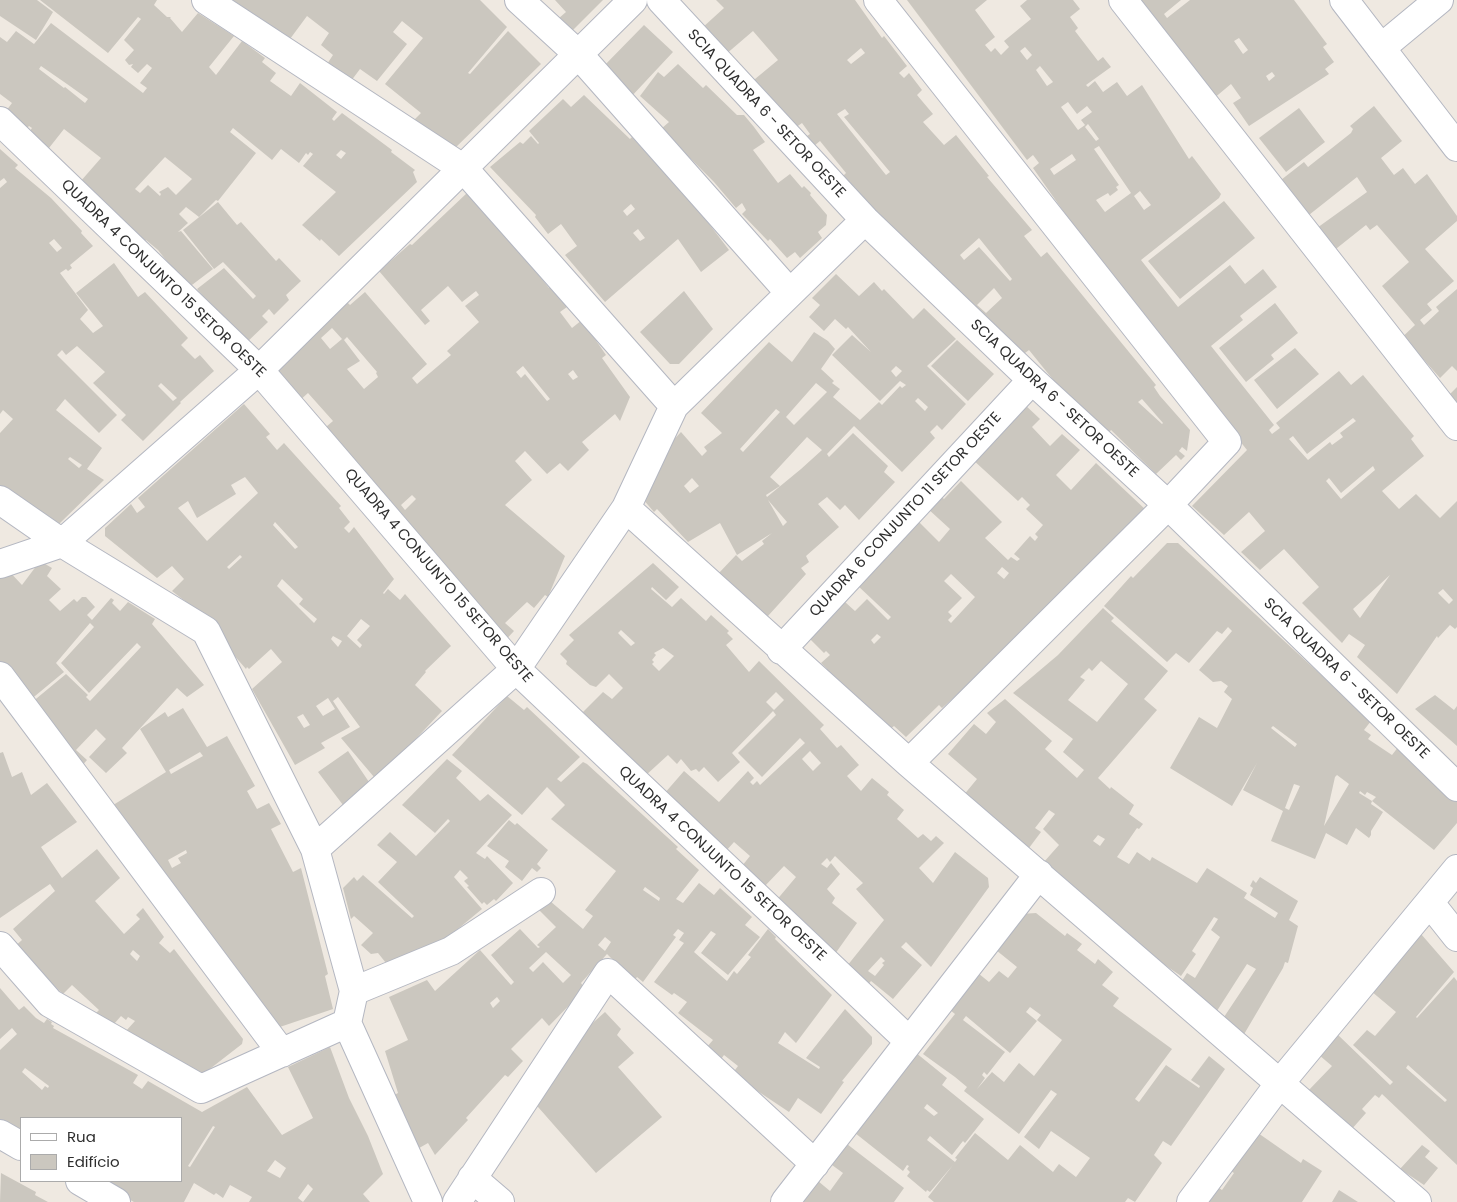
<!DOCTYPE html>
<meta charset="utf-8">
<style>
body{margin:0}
#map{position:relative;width:1457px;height:1202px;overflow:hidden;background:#efe9e1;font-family:Poppins,sans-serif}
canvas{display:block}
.legend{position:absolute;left:20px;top:1117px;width:162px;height:65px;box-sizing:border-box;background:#fff;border:1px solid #ababab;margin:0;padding:6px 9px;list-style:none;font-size:15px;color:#2e2e2e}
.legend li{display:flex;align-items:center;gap:10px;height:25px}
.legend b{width:25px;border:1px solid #ababab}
</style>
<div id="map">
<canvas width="1457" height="1202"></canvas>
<ul class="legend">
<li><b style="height:6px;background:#fff"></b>Rua</li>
<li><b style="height:14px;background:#cbc7bf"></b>Edifício</li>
</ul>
</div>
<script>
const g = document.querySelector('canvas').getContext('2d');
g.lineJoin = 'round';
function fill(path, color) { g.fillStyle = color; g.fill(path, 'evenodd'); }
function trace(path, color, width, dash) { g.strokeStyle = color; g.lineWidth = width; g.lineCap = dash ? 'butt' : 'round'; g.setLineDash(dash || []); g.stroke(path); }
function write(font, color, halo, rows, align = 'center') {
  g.font = font + ' Poppins,sans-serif'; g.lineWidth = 5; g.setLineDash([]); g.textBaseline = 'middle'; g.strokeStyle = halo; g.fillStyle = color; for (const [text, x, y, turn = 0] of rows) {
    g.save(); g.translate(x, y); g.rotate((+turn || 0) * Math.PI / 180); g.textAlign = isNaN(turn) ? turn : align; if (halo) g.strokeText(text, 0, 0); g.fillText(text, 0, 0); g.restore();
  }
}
const building = new Path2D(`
 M0,0H37L53,12L36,40L0,16Z
 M40,0H157L154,5L167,17H171L170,18L182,32L198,13L234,36L209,67L216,75L242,41L265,58L262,62L276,73L270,81L291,96L300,83L337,112L332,119L334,121L342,113L392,150L391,152L415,170L413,172L417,182L339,256L321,239L320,241L302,225L336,192L303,166L313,154L310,152L308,155L306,153L299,163L281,149L272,160L233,128L230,132L256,153L218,201L216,200L199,217L186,207L179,214L188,223L178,232L181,231L213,269L188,288L158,250L146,240L143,243L80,182L101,158L64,129L49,148L29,132L32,128L29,126L23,132L3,115L12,103L0,94V37L7,42L16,31L34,44L51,23L143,93L147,88L140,83L152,68L147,64L138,73L131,67L133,64L129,65L125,60L134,50L124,40L141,19L138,17L108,53ZM41,66L67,84L88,99L85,103L65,87L64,88L39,69ZM341,150L346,153L341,159L336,155ZM165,157L192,179L176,195L168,187L159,192L161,194L160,196L148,185L140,193L135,189Z
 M232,0H480L507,27L468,73L470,74L508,31L541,64L452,151L409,125L421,113L385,84L423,38L402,21L393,32L407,44L377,81L360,69L351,81L327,64L333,55L321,45L329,33L307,16L290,39Z
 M555,0H603L564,39L551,25L566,12Z
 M716,0H855L882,38L884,36L907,66L899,73L904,78L909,73L922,90L917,95L933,114L923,122L944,145L956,135L989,176L987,177L1032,230L1024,236L1041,257L1047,252L1156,385L1154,387L1160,396L1190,430L1187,451L1182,447L1179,451L1185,456L1181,460L1176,455L1156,474L1111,430L1108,434L1063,392L1029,350L1021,356L837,182L846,173L820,141L808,151L801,140L810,134L802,123L795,128L749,84L778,60L753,31L725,55L702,28L724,8ZM861,48L865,53L851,64L847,60ZM845,109L849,114L844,117L890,172L886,175L837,114ZM979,238L1012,279L1010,281L979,247L964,260L960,255ZM994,288L1002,298L986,313L977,305ZM1142,399L1163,423L1162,424L1138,402Z
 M907,0H987L975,10L995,37L985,45L991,52L995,48L1001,55L1009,47L1004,41L1031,19L1020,6L1027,0H1073L1080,9L1070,17L1078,28L1075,31L1098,61L1103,57L1111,67L1086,85L1088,87L1095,81L1103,92L1117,82L1127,96L1142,85L1189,159L1192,156L1221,194L1219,198L1141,260L1178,307L1230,265L1245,284L1263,269L1277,287L1240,316L1243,320L1211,346L1274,425L1269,430L1272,434L1280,428L1276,423L1339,371L1351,385L1363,375L1414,436L1411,439L1424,456L1382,491L1399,509L1416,494L1440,518L1457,501V627L1455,629L1450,625L1438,638L1437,636L1397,694L1357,657L1365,645L1349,634L1342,643L1302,603L1319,587L1284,549L1260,570L1241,552L1265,531L1249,512L1224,535L1192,506L1247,450L1113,282L1033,168L1039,163L1033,155L1027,160ZM1025,47L1032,55L1027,60L1020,51ZM1040,66L1053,82L1047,86L1036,70ZM1068,102L1077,114L1087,106L1092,112L1081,120L1085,125L1078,130L1061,107ZM1088,124L1099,139L1096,141L1085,127ZM1099,146L1131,193L1105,212L1096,200L1108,193L1110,196L1118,190L1116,187L1119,185L1094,149ZM1072,154L1076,160L1054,175L1050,169ZM1140,191L1151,205L1144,210L1134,196ZM1353,418L1356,421L1340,433L1343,437L1332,445L1330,442L1308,460L1289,439L1293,436L1307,454ZM1373,466L1375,470L1341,499L1326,481L1329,478L1341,493ZM1390,575L1360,618L1353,609ZM1443,589L1453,600L1449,604L1438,593Z
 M1123,0H1181L1164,14L1167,18L1190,0H1294L1327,44L1323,47L1334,62L1325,69L1329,74L1249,126L1233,103L1241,98L1231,84L1213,99ZM1239,38L1248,50L1243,54L1234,41ZM1272,72L1275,76L1269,81L1266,76Z
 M644,25L673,52L630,98L600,70Z
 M678,64L703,88L706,85L737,115H744L754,127L765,142L753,150L778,183L790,174L802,188L804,186L811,193L810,195L827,215L826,225L818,232L822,238L800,258L795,252L787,258L770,239L768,241L742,214L746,210L742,203L736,208L714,182L661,129L669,122L640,96L658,72L664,77Z
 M584,95L630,139L632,137L700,212L729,250L701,272L678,239L605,302L565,255L577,246L561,224L548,234L535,217L536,215L490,167L520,142L523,144L531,136L538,144L539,143L529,131L563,99L571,107ZM631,204L635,209L627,216L623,211ZM638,229L645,238L640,241L633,233Z
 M1374,106L1402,141L1381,158L1394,175L1403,168L1415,184L1427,174L1457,216V221L1425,249L1454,281L1427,304L1432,310L1420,320L1424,325L1439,311L1436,307L1457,289V371L1452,366L1440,378L1424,360L1414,369L1395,344L1415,325L1382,286L1409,262L1377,225L1370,230L1366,225L1327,256L1310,233L1367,192L1357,177L1295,226L1272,187L1304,162L1308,167L1351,133L1353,129L1350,126Z
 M1299,108L1325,142L1286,172L1259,138Z
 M0,149L18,165L15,168L51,198L82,231L81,233L93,246L70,265L72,268L68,271L66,269L60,273L88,310L80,319L93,333L103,326L76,293L114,263L138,297L145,292L188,338L181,345L195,359L200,355L214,371L180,402L181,403L143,441L121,420L126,415L93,383L105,372L77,346L66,355L62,350L57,355L117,415L99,433L65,399L56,410L102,448L87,469L104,480L58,525L0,500V433L13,419L3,410L0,414V188L7,182L4,178L0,181ZM54,239L62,248L57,252L49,243ZM161,383L177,398L173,401L158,386ZM70,457L82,465L79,468L68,459Z
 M467,193L523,255L549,288L551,286L567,307L560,312L572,328L582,320L606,355L602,358L630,397L620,421L615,414L582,442L589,450L568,471L560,463L547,474L525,451L515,461L532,480L505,505L565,556L548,597L545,595L534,608L527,602L505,623L514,631L500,646L320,432L333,421L308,393L298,402L274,373L331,319L329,318L347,302L350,305L365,292L427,364L412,378L417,384L451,355L447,351L479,322L465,306L479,295L476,291L462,302L448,286L421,310L430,321L425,325L379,271L410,244L412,245ZM332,328L342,339L330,349L321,338ZM347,337L377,372L376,373L378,377L364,389L347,369L360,361L344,340ZM523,366L550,399L547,401L525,374L521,378L516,372ZM573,370L578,377L573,380L568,374ZM412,495L416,499L405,510L401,505Z
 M1224,201L1255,238L1180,299L1148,261Z
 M218,202L237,225L241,222L276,261L279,258L301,281L286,295L289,300L274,315L269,309L262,316L268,322L244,345L197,289L224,268L253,299L256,296L223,262L214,269L183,230Z
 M836,274L859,296L874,282L882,291L884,289L913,319L924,308L956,339L927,366L966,404L942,430L937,425L930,432L935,438L902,472L854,426L827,454L829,457L853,433L888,466L884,472L895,482L859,520L845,505L840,510L827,497L818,504L839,527L806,556L809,562L801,568L806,574L768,616L761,615L718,574L736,555L742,561L764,544L762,541L772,533L737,555L720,523L688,542L657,509L654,512L630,484L669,450L666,448L681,432L702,456L707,451L704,447L722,433L701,413L769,342L792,362L814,332L828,341L835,349L821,369L834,381L832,383L840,389L833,397L860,420L879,402L882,405L900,386L902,388L906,385L900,381L880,401L832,355L852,335L871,352L848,327L846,329L835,319L824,331L809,317L820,305L812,298ZM896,366L902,371L896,377L891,371ZM816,383L827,392L794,425L786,417ZM918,398L928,407L925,411L915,401ZM776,409L780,412L743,452L740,449ZM807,437L822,450L801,469L767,497L766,495L780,486L770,477ZM692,478L699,486L690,493L684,486ZM768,500L787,522L783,526Z
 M684,291L713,329L679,364H670L640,332Z
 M1275,303L1298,333L1271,355L1274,359L1246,382L1219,348Z
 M957,340L994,374L968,401L931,366Z
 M1295,348L1319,374L1277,409L1254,380Z
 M1457,387V419L1443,401Z
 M1023,403L1040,419L1032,427L1050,446L1062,434L1080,450L1056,475L1071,490L1096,463L1147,511L1082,579L1077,575L986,669L942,708L939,705L906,737L894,726L883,735L825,670L827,669L821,663L830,655L826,651L824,653L809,638L845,602L855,611L867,599L888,620L891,617L857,585L916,519L939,542L950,529L927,508L939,495L944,499L961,481L1002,522L985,538L1008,560L1011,557L1017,561L1020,559L1014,554L1030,536L1035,541L1038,537L1035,534L1043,525L1026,509L1030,505L1022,497L1018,501L972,459ZM1002,567L1009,573L1004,579L997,573ZM951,574L975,597L951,623L948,620L952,616L948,612L962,598L944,581ZM877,634L881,637L874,644L871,640Z
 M244,404L270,434L266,437L277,450L284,443L341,506L339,508L350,522L344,528L349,533L354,527L394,579L383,593L384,594L388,589L400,600L405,594L451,646L425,671L426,672L415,685L442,711L412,743L374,777L341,738L360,727L338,697L333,701L350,727L321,743L325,748L295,765L252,689L282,662L271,649L249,669L247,667L246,669L190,605L172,591L184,579L172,566L157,578L105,536V528L131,504L137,513L145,507L138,498ZM245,477L258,493L207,541L178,508L188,501L197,518L236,494L231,485ZM275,522L298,547L295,549L273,525ZM240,555L242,557L229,569L227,567ZM282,579L303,599L299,604L317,619L314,623L277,586ZM361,619L370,626L357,640L362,645L360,648L347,636ZM333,636L342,641L338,647L331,639ZM328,698L335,709L323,716L316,706ZM303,714L310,725L304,728L297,717Z
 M1167,543H1178L1371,721L1364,730L1371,735L1368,739L1392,755L1399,746L1457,791V823L1434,850L1372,801L1376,797L1367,792L1365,795L1360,791L1359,793L1372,801L1371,804L1383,812L1371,831V835L1369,838L1356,828L1347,845L1326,833L1315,859L1271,841L1283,811L1243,790L1257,763L1232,806L1170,768L1199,717L1217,728L1232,699L1224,692L1228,686L1221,681L1213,682L1199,670L1232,631L1228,627L1222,634L1217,631L1189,663L1176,653L1167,662L1104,606L1131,576L1133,578ZM1273,726L1297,744L1295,747L1271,728ZM1337,775L1349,784L1324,826L1335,777ZM1294,784L1300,786L1289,810L1285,808Z
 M40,561L52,568L47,576L61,589L49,600L60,611L74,599L77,602L82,597H86L95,607L87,615L92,620L111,598L114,600L112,603L120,611L128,602L155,619L152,624L204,685L187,697L177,688L122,748L127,753L106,773L89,757L106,739L96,729L76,750L87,760L80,768L0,665V572L6,568L22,585ZM90,623L94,627L61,663L89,693L137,643L141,647L90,701L86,697L88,695L66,674L31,703L29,701L64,672L56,663Z
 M653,563L679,587L666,600L652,587L651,589L672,607L681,598L706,621L711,615L729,631L727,633L733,639L726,645L749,672L759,661L824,725L820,729L837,748L841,745L859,765L847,776L861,791L872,778L889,792L887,795L904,810L897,819L918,838L923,834L931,841L936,836L944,843L919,868L933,883L955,852L988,878L989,887L931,967L906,942L901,947L922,965L893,999L871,981L867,986L847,966L884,920L856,889L863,883L835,856L830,862L827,858L821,864L827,868L831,863L840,874L827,889L835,898L832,903L857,923L835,954L775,902L796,877L784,866L764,887L742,866L750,856L734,842L726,851L664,794L684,771L719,802L748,771L754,778L750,782L753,785L757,781L760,785L805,743L800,738L762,777L738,753L776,715L773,711L732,753L740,762L718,782L704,767L699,772L696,769L691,771L681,759L677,764L668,755L645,776L583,712L603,692L612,699L623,688L609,674L596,687L590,685L566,664L567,661L560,654L574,640L569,635ZM621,630L635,643L631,646L618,633ZM663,648L674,656L659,671L652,664L654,662L652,660L656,655L654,653ZM776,692L784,700L774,710L766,702ZM810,751L821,763L813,771L802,759ZM881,957L885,961L882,963L884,965L875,976L868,971Z
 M1103,608L1114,618L1111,621L1168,671L1144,699L1157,710L1098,778L1110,789L1111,787L1134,805L1129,814L1143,824L1139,829L1137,828L1117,857L1129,864L1137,852L1150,861L1152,857L1197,883L1207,868L1247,893L1244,898L1275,918L1278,913L1250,895L1253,888L1250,886L1253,880L1256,883L1260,877L1298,901L1289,920L1298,926L1288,963L1285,962L1283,968L1243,1036L1222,1020L1256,969L1247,964L1215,1014L1180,984L1187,973L1195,978L1220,937L1211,930L1218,919L1214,917L1192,951L1196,954L1181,976L1143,950L1043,863L1059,845L1043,829L1055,814L1049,810L1035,828L1041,832L1023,856L958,802L977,779L948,754L974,724L986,734L996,722L987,713L1005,699L1052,741L1045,749L1077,778L1084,770L1063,752L1073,739L1013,693L1058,655ZM1101,661L1128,684L1097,722L1068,700L1085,680L1080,677L1089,668L1092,671ZM1098,835L1105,839L1100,846L1093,841Z
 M1435,695L1454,710L1457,706V746L1415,709Z
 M507,696L524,710L527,707L580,757L557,779L561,782L583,762L587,764L678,847L676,849L699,870L676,899L683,903L699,883L714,895L720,888L752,917L745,925L760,937L728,975L701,953L716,934L711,931L694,952L727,981L734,971L737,974L751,957L748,955L768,929L776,937L775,939L832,995L796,1043L785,1032L778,1043L819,1069L820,1067L806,1058L845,1009L872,1037V1044L842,1081L844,1082L821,1114L798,1098L789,1112L732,1074L738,1066L724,1055L719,1062L706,1048L713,1040L678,1013L687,1002L674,993L672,995L654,982L684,943L679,940L684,933L678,929L673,935L676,937L643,982L637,977L634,981L607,954L581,983L585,989L549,1026L542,1018L511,1049L523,1061L508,1077L505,1075L466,1118L468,1120L435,1155L428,1143L414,1151L389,1098L398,1093L385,1051L408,1040L389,997L427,980L435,991L480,950L511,985L514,982L491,955L520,929L538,948L540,947L537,945L556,927L539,910L550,901L583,929L593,916L585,910L616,871L551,819L565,805L547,787L522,815L452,755ZM645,887L660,898L659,901L643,890ZM605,937L611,942L605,951L598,945ZM546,952L571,975L563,983L543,962L533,972L529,968ZM497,997L500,1001L493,1008L490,1003Z
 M183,708L207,747L227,736L255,786L247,791L257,809L269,803L281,824L271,829L293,872L301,868L328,974L325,976L333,1009L268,1031L110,807L166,772L140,729L165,712L168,717ZM200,752L203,756L171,774L169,770ZM186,850L187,853L178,858L181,863L172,868L168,860Z
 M348,751L369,782L343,805L318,772Z
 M3,752L12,777L22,772L31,795L47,783L77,822L41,847L62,878L97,849L120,878L95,901L124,934L140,919L136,915L143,908L164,937L159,943L170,953L174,949L243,1039L242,1044L202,1075L126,1031L135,1021L128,1017L126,1020L121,1016L114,1024L96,1013L99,1010L72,985L63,994L13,948L22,940L13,929L55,891L50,884L0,918V753ZM133,950L140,956L137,961L130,954Z
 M447,759L462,771L456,778L480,801L488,794L512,815L476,853L485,859L487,856L513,883L496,901L494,899L487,905L484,902L482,904L467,887L469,886L464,881L468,878L460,870L454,877L482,909L447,938L390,968L378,953L371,954L361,945L373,933L354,916L351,919L343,888L354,877L357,881L363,875L412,918L414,916L378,882L397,862L377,845L390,832L416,856L450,821L448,819L435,833L402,805Z
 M509,820L515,825L517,823L548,850L537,864L541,868L537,872L532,868L522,881L505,867L509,861L487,846Z
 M1036,913L1065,936L1067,933L1082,944L1077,950L1095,964L1098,959L1113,972L1102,985L1119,998L1113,1006L1172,1049L1135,1099L1139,1102L1166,1065L1199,1088L1200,1086L1191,1080L1209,1056L1225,1069L1171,1146L1163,1141L1154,1155L1162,1163L1135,1202L1128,1198L1125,1202H934L928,1197L953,1165L930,1192L927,1190L926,1192L907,1176L910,1172L907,1169L909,1166L907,1165L903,1171L850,1129L910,1048L947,1078L942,1085L984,1119L965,1143L963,1141L952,1155L930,1136L927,1140L955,1162L957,1159L955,1158L975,1133L1008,1160L1020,1145L1053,1172L1059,1164L1076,1177L1090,1158L1051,1131L1039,1149L1024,1137L1057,1094L1051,1090L1019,1134L964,1091L967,1087L955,1077L923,1054L955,1014L945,1006L973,969L989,982L999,971L1008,978L1017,967L991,946L1021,914ZM1030,1007L1041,1015L1037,1020L1062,1040L1034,1076L1019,1063L1004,1082L992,1072L977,1089L985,1078L982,1075L984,1072L987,1075L1005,1052L963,1020L966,1016L1010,1053L1037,1021L1026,1012ZM927,1104L938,1113L934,1116L924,1108Z
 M1421,934L1454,972L1416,1017L1417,1018L1454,977L1457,981V1165L1382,1094L1379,1098L1375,1095L1362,1109L1366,1113L1351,1130L1307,1092L1332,1066L1319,1055L1337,1034L1390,1085L1393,1082L1353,1045L1367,1030L1375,1036L1396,1012L1371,991ZM1408,1065L1447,1100L1445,1102L1406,1068Z
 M0,988L19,1010L24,1006L36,1018L44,1023L47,1019L52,1022L51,1024L54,1026L53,1028L138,1075L133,1083L142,1089L148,1081L202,1112L247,1087L282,1135L313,1118L288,1067L330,1047L349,1098L368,1136L383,1174L363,1194L370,1202H249L252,1197L230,1185L223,1198L216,1193L214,1195L194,1183L184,1202H134L100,1183L106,1181H181V1118H21V1139L0,1133V1050L17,1034L12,1028L0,1039ZM25,1068L49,1086L48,1088L45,1086L42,1090L22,1072ZM213,1126L215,1127L190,1167L188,1166ZM275,1160L286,1168L280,1178L267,1171ZM308,1184L313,1189L303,1202L298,1198Z
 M605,1012L621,1029L617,1035L634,1053L618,1067L662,1117L596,1173L524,1091L559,1053Z
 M1258,1133L1301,1163L1303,1159L1322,1171L1302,1202H1193L1208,1181L1222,1190L1234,1173L1223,1166Z
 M847,1144L904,1188L894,1202H803L818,1181L830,1191L843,1173L832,1165Z
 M1422,1145L1430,1151L1425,1157L1438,1168L1424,1185L1400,1169Z
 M1,1173L36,1192L35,1195L48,1202H0Z
 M1339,1190L1358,1202H1332Z`);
const street = new Path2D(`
 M206,0L464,169L674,406
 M519,0L579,55L789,292
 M661,0L865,220L1032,380L1168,505L1457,787
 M878,0L1227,442L1168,505L909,763
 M1123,0L1457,426
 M1381,48L1439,0
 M0,121L259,370L516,669L909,1041
 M0,500L62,543L206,631L315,849L354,991L347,1023L428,1202
 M626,508L909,763L1417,1202
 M0,564L62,543L259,370L633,0
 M781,650L1032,380
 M0,676L282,1053
 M315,849L516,669L626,508L674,406L865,220
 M1430,903L1457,937
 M0,946L50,1003L201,1089L347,1023
 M354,991L451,951L541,892
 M0,1134L21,1146
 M472,1178L500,1202
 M80,1181L116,1202
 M457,1202L608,973L815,1164
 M785,1202L1039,874
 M1191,1202L1280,1083L1457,869`);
const secondary = new Path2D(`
 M1344,0L1457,147`);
const streetNames = [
 ["SCIA QUADRA 6 - SETOR OESTE",766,114,47],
 ["QUADRA 4 CONJUNTO 15 SETOR OESTE",163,279,44],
 ["SCIA QUADRA 6 - SETOR OESTE",1054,399,43],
 ["QUADRA 6 CONJUNTO 11 SETOR OESTE",906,515,-47],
 ["QUADRA 4 CONJUNTO 15 SETOR OESTE",438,576,49],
 ["SCIA QUADRA 6 - SETOR OESTE",1346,679,44],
 ["QUADRA 4 CONJUNTO 15 SETOR OESTE",722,864,43]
];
fill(building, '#cbc7bf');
trace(street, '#b4b7c1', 30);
trace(secondary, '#b4b7c1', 30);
trace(street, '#fff', 28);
trace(secondary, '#fff', 28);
write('15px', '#2e2e2e', '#fff', streetNames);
</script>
